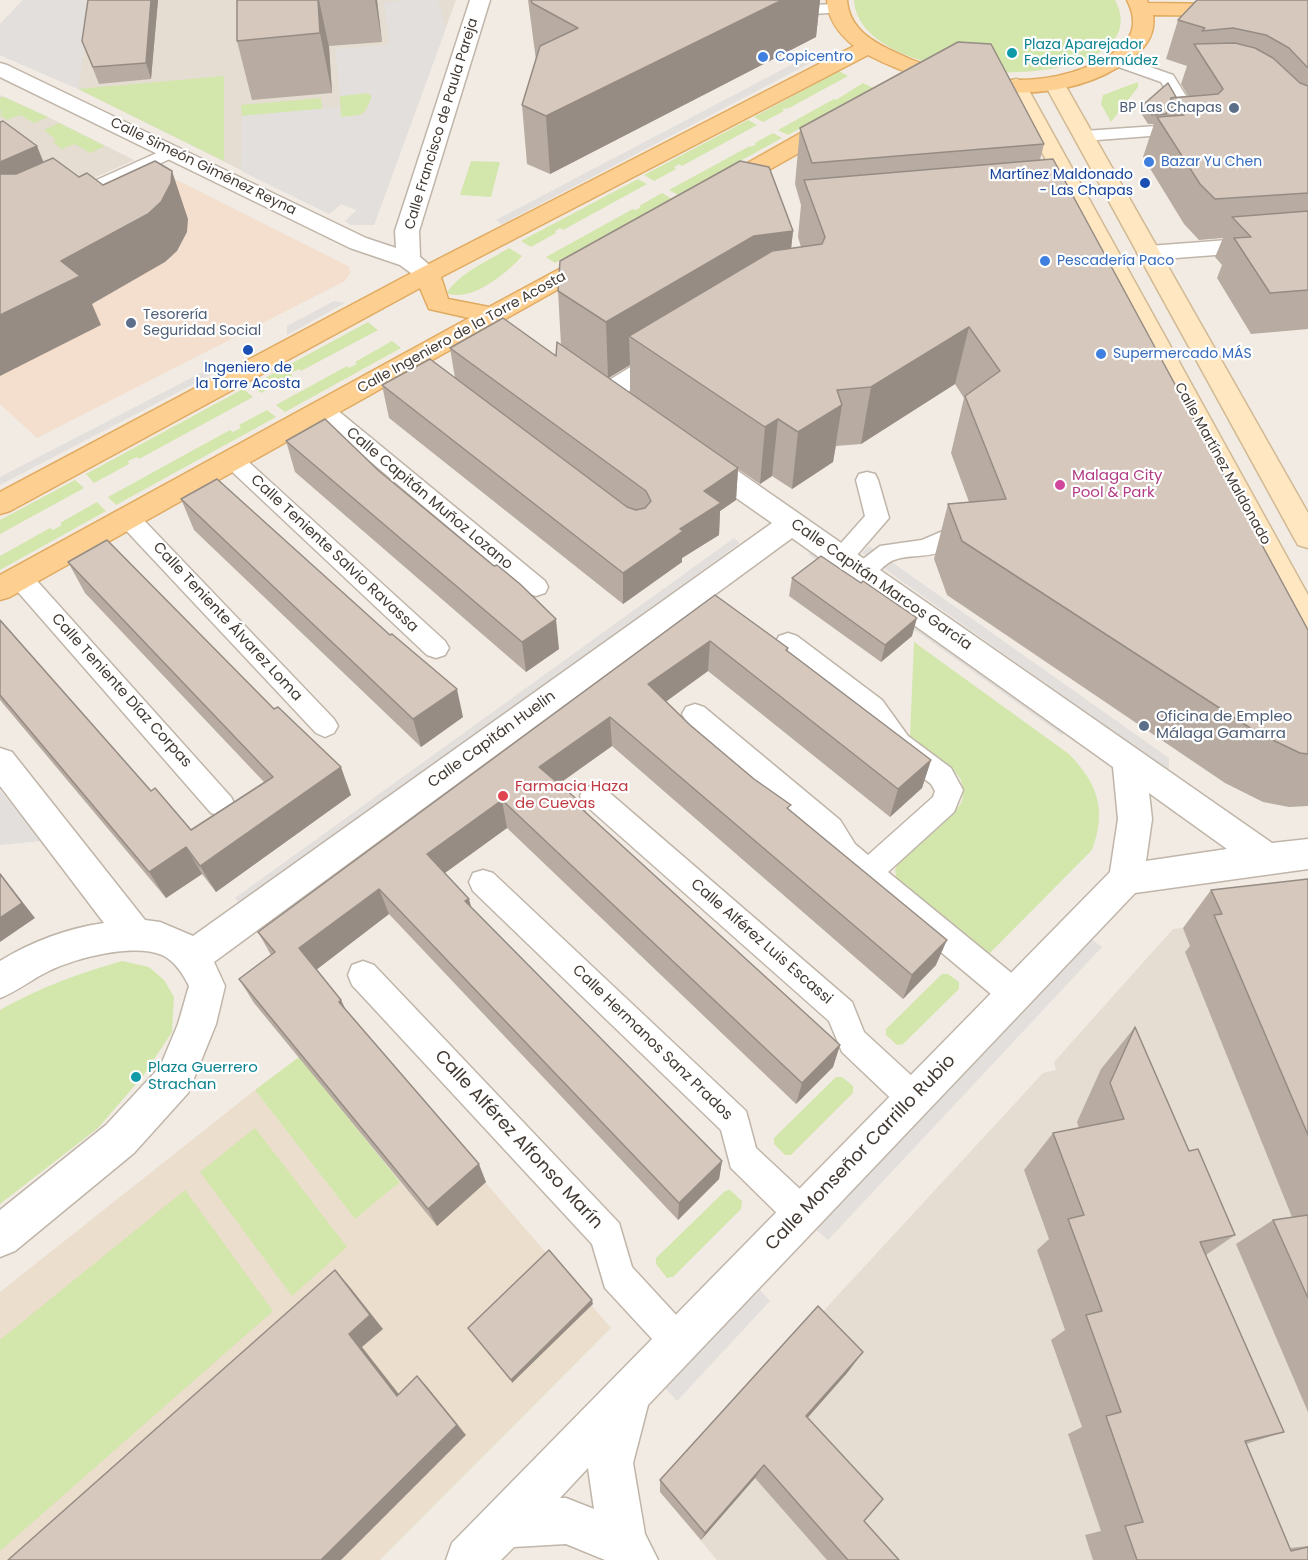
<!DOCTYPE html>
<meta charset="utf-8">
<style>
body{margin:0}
canvas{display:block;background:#f1ebe3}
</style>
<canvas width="1308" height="1560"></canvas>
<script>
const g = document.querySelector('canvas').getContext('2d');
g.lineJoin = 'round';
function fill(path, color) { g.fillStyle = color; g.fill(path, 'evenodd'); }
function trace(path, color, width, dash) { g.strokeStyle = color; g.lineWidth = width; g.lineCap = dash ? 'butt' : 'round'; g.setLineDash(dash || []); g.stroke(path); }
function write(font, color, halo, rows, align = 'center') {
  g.font = font + ' Poppins,sans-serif'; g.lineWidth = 4.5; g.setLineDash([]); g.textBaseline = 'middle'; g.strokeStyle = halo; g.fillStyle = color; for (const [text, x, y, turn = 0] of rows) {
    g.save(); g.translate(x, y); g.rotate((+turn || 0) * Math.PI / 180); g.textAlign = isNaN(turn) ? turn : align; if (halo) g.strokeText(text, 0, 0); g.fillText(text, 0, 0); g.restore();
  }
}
const residential = new Path2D(`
 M23,0H456L374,225H351L345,221L357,210L341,204L329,214L78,89L0,55V24Z
 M0,95L48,117L134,160L0,220Z
 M1308,914V1560H717L660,1492L839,1294L1043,1073L1056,1070L1054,1062L1173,929Z`);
const commercial = new Path2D(`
 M153,168L348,266L351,272L345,281L37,438L0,404V238Z`);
const education = new Path2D(`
 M255,1090L355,1219L400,1182L437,1225L485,1182L611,1328L380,1560H0V1292Z`);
const green = new Path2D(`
 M854,0H1115C1166,97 859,96 854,0Z
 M839,71L848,76L789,108L782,109L784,111L763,122L754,117Z
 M224,76V161L78,89Z
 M1138,82V87L1111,122L1101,104L1103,95Z
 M863,83L873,88L788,135L778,130L834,99L836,100Z
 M367,93L372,96C364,117 363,115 341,117L340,96Z
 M4,97L48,117L34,123L20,115L7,120L0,115L2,112L0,110V98Z
 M321,98L322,109L242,116L241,105Z
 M748,120L757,125L682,166L679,164L674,167L676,169L654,181L644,175Z
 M59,123L105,146L90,153L75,144L62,149L53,142L56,140L44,130Z
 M773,133L782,138L678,195L669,190L748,147L756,145L755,143Z
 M471,161L500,162L491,197L460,195Z
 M638,179L647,184L563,230L560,228L555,231L556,233L531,247L521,241Z
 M662,193L672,199L555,263L546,257L633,209L636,210L641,207L639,206Z
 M509,248L522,256C507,273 471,303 447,293C459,273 490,260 509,248Z
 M368,322L378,330L301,371L299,369L291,373L292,376L261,393L252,385Z
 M392,341L401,348L285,412L276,405L347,366L349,368L357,364L355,362Z
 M243,389L253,397L139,459L137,457L128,461L129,464L94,483L86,474Z
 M267,410L276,417L116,505L108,497L230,430L233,432L241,428L239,425Z
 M75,480L84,488L0,534V520Z
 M97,502L106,511L0,570V556L50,528L53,530L62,525L60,523Z
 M914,642L1069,754C1098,784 1107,810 1092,850L988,955L897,880L895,870L898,863C912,850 955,817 962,801C964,794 963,784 960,778C948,762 925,748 910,736Z
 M122,961L149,967L164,980L174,997L172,1032L143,1076L98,1128L0,1204V1010C39,988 79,973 122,961Z
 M942,974H948L959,982V989L903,1044L897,1045L886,1035V1029Z
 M299,1057L400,1182L355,1219L255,1090Z
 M836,1077H842L853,1086V1093L791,1155H785L774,1144V1138Z
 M255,1128L347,1247L292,1296L200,1172Z
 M185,1190L273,1311L0,1551V1340Z
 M730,1190L742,1201L741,1209L673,1277L667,1278L656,1264V1258L725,1191Z`);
const parking = new Path2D(`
 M23,0H91L78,89L0,55V24Z
 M411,0H438L446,28L374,225H351L345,221L357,210L341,204L329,214L241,171L242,116L340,107L341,117L362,115L365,113L372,96L367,93L340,96L335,49L389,45L384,2Z
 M810,55L818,59L502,224L496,220Z
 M334,301L345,303L287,335V326Z
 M222,362L228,366L0,485V477Z
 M734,538L740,543L242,905L235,898Z
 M869,546L1169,758V771L862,553Z
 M815,549L1070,728L1062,735L808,554Z
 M0,790L41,841L0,845Z
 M1087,936L1102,947L828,1240L814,1228Z
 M759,1289L770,1301L677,1401L665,1388Z`);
const service = new Path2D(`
 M836,4L844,9L842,12L784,16L776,11L784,6Z
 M1119,56L1173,75L1206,128L1203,132L1084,141L1078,140L1075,136L1078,132L1084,131L1186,124L1161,82L1113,65L1111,61L1113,57Z
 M170,147L176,148L179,152L176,156L75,204H61L59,200L61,196Z
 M323,403L331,405L545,581L548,587L545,593L536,596L527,593L315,415L312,410L315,405Z
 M233,452L241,455L445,641L449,648L445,655L436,658L427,655L225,465L222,460L225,455Z
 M867,472L875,474L878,480L889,518L850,563L842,566L834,563L830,557L834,551L865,516L856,480L859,474Z
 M128,510L136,512L334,719L338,726L334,733L325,737L316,733L120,524L116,518L120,512Z
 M943,531L951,533L955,539C941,562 915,552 894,560C878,566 875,585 854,578L850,572L854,566L880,546L922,540Z
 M20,569L29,572L231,797L235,805L231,813L221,816L211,813L11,584L8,578L11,572Z
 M788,633L797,636L882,700L908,736L951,768L963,790L954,812L888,872L1025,984L1029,994L1025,1004L1014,1008L1003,1004L857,882L835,862L820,836L686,721L682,714L686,707L695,704L704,707L840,820L855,844L868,855L933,797L935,791L931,784L890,752L864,714L779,650L775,643L779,636Z
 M594,785L604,788L852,1002L864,1032L925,1088L930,1099L925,1110L914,1114L903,1110L842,1052L829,1021L584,804L580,796L584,788Z
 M483,870L493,873L746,1111L756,1148L815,1203L820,1215L815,1227L803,1232L791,1227L731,1168L721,1130L473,891L469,882L473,873Z
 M363,961L374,965L619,1223L632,1267L690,1330L696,1342L690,1354L678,1360L666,1354L605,1288L592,1244L352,985L348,975L352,965Z`);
const minor = new Path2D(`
 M470,0H490L419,231L420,257L440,274L437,279L428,281L419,279L400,265L350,248L0,77V63L7,65L366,238L396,248L395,231Z
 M1308,234V248L1149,260L1141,258L1137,253L1141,248L1149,246Z
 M667,348L676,350L680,356L676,362L616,399L607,402L598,399L594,393L598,387L658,350Z
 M702,451L712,453L1272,843L1308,839V869L1135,893L648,1405L633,1463L645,1534L658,1560H605L566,1544L514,1547L501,1560H446L452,1543L1110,872L1118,819L1113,767L792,538L214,962L225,986L216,1024L188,1093L134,1153L15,1251L0,1257V1210L106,1125L160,1067L178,1024L189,986C183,974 175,961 162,955C133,943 76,958 49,971C32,979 18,991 0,998V961C31,942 68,928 104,923L0,786V748L12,752L145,920L160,922L193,936L772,523L692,467L688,460L692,453ZM1149,793L1227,849L1146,861L1152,819ZM588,1468L594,1509L566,1498H560Z`);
const secondary = new Path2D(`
 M1054,77L1061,79L1064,83L1308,513V548L1298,545L1294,538L1044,83L1047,79Z
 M1016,79L1023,81L1026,85L1308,595V633L1297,630L1006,85L1009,81Z`);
const primary = new Path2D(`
 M827,0H847C849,29 873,42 897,53C961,84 1054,95 1116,51C1134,38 1138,21 1127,0H1147L1148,3L1308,5V17L1153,15C1156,35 1145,49 1129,60C1057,113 942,94 868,55L441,277L448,299L489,307L589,253L597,251L605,253L609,258L605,263L10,597L0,600V575L469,318L429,309L420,288L10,511L0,514V492L419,269L854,46C839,34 828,20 827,0Z
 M837,116L845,117L848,122L845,127L728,193L720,195L712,193L709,188L712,183L829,117Z`);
const wall = new Path2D(`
 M88,0H158L151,79L99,84L82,41Z
 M237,0H377L382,42L329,46L332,93L252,100L237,41Z
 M528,0H820L816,37L550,174L527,164L522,105L536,60Z
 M1308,0V329L1251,334L1217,278L1222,265L1215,257L1223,238L1199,240L1184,224L1143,157L1154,124H1148L1141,113L1144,104L1176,97L1188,96L1181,84L1187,66L1166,59L1178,20Z
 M800,128L1044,144L1040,160L1308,630V806L1289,807L1263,802L1225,783L947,595L934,559L948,504L969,502L951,453L964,398L955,384L861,444L836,446L833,462L792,489L772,476L760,484L738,469L736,500L720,511L719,535L682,558V562L623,604L389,418L382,385L455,378L450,348L556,356L561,345L558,291L793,231L791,248L801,247L798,237L801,205L795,184ZM630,365V393L609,378Z
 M286,441L559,649L526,672L295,472Z
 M181,499L463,717L421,747L194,530Z
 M68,562L351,795L216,892L202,874L166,898L0,700V620L151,791L191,830L264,782L85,593Z
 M792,578L912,636L881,662L789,596Z
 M715,595L788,648V651L931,760L922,788L890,817L708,671L666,701L690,725L790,810L936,965L903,999L612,746L559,784L586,807V813L840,1045L833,1067L796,1104L507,828L445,873L472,908L722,1161L719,1179L678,1220L389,914L316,970L341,1000L346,1011L486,1182L437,1226L254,1003L239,979L271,955L258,932Z
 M1308,879V1412L1236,1244L1273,1220L1292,1217L1185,952L1190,946L1183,928L1211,890Z
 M1135,1027L1189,1151L1235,1235L1206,1255L1284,1432L1246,1444L1290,1548L1308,1546V1560H1093L1085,1535L1101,1531L1068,1434L1082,1427L1051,1340L1065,1330L1037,1250L1049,1239L1024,1170L1053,1133L1079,1128L1077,1122L1101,1069Z
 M863,1352L847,1373L807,1418L864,1521L899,1560H827L755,1478L701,1540L660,1492V1480Z`);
const shadedWall = new Path2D(`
 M151,0H158L151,79L146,63Z
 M318,0H319L329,47L332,93L320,33Z
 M375,0H377L382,42Z
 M782,0H820L816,37L550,174L546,116Z
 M37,146L57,195L0,178V162Z
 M172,171L188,219L187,232L177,251L165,262L92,304L101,325L0,376V315L61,261Z
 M793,231L787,287L629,336L630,365L608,378L606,322L754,236Z
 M969,327L955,384L861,444L871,387Z
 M842,405L833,462L792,489L798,432Z
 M778,419L772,476L760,484L765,427Z
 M738,468L736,500L720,511L719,535L682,558V562L623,604V573L680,529L704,491Z
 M917,618L912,636L881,662L885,645Z
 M556,619L559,649L526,672L522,642Z
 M710,641L708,671L649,714L648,684Z
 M457,689L463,717L421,747L413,719Z
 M610,717L612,746L543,795L539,767Z
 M931,760L922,788L890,817L898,789Z
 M341,767L351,795L216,892L200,866Z
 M502,800L507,828L435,880L427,854Z
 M186,847L202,874L166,898L149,872Z
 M0,873L35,918L0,942Z
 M379,889L389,914L312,973L299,948Z
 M469,899L476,924L465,901Z
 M947,940L936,965L903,999L912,975Z
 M341,1000L352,1023L339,1002Z
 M840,1045L833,1067L796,1104L802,1083Z
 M722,1161L719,1179L678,1220L679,1203Z
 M479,1164L486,1182L437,1226L428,1209Z
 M335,1270L349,1286L383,1329L362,1347L409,1407L397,1396L349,1334Z
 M592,1300L593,1304L512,1383L511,1380Z
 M863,1352L847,1373L795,1432L806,1416Z
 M417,1376L428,1388L466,1435L341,1560H321Z
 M764,1465L755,1478L701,1540L705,1533Z`);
const building = new Path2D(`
 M88,0H151L146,63L93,67L82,41Z
 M237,0H318L320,33L237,41Z
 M531,0H782L546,116L522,105L540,46L578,28L532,3Z
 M1197,0H1308V68L1289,48L1266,35L1233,28L1202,31L1205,28L1178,20Z
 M958,42L991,44L1044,144L812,163L800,128Z
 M1235,43L1255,48L1273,58L1300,83L1308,86V193L1215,199L1200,184L1157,117L1184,115L1171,98L1218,94L1223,89L1194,44Z
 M1168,83L1176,97L1171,98L1166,114L1152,115L1144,104Z
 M3,121L37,146L0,162V122Z
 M53,158L79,177L87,173L103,185L155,161L172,171L171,183L161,202L148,214L61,261L80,276L0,315V174H16Z
 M1053,159L1308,630V754L1300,753L1258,733L962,541L948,504L1006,499L965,396L1000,371L969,327L871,387L837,390L842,405L798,432L778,419L765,427L629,336L772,251L822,244L825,237L804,180Z
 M740,161L769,167L793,231L754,236L606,322L558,291L560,261Z
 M1308,211V290L1270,293L1234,238L1251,237L1232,217Z
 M503,318L556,356L557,342L738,468L704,491L721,503L680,529L683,531L623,573L382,385L430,359L627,507L636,510L645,508L651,501L646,491L450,348Z
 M325,419L379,471L494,566L497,565L520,584L556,619L522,642L286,441Z
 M217,479L390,635L392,634L457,689L413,719L181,499Z
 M107,540L274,709L278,707L341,767L200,866L186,847L149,872L0,695V620L151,791L155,788L191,830L273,777L68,562Z
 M821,556L861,583L863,581L917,618L885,645L792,578Z
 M715,595L788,648L786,650L931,760L898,789L710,641L648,684L690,725L754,779L791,805L787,808L947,940L912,975L610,717L539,767L586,807L583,810L840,1045L802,1083L502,800L427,854L469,899L465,901L722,1161L679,1203L379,889L299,948L341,1000L339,1002L479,1164L428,1209L239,979L275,952L258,932Z
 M0,874L22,903L0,918Z
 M1308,879V1135L1214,915L1222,914L1211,890Z
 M1135,1027L1189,1151L1198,1149L1235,1235L1200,1242L1284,1432L1245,1441L1291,1551L1308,1547V1560H1137L1125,1526L1143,1522L1106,1416L1121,1412L1086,1315L1102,1311L1068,1219L1084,1215L1053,1133L1124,1119L1110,1083Z
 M1308,1215V1298L1273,1220Z
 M549,1250L592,1300L511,1380L468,1328Z
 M335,1270L370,1315L349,1334L397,1396L417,1376L457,1425L321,1560H8Z
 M818,1306L863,1352L806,1416L883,1499L864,1521L899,1560H848L764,1465L705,1533L660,1480Z`);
const markers = [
 [1012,53,6,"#0f9aa8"],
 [763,57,6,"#3f7fe0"],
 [1234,108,6,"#5c6f8a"],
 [1149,162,6,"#3f7fe0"],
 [1145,183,6,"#1a4fb4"],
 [1045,261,6,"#3f7fe0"],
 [131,323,6,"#5c6f8a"],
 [248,350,6,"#1a4fb4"],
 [1101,354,6,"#3f7fe0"],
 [1060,485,6,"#d1479c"],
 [1144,726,6,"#5c6f8a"],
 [503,796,6,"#e0444e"],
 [136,1077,6,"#0f9aa8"]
];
const farCulturenames = [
 ["Plaza Aparejador",1024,45],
 ["Federico Bermúdez",1024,61]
];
const farShopnames = [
 ["Copicentro",775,57],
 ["Bazar Yu Chen",1161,162],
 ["Pescadería Paco",1057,261],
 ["Supermercado MÁS",1113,354]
];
const farServicenames = [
 ["BP Las Chapas",1222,108],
 ["Tesorería",143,315,"left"],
 ["Seguridad Social",143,331,"left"]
];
const farStreetnames = [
 ["Calle Francisco de Paula Pareja",442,124,-73],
 ["Calle Simeón Giménez Reyna",203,167,26],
 ["Calle Ingeniero de la Torre Acosta",462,333,-29],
 ["Calle Martínez Maldonado",1222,464,61]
];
const farTransitnames = [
 ["Martínez Maldonado",1133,175],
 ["- Las Chapas",1133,191],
 ["Ingeniero de",248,368,"center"],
 ["la Torre Acosta",248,384,"center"]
];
const hotelNames = [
 ["Malaga City",1072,476],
 ["Pool & Park",1072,493]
];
const streetNames = [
 ["Calle Capitán Muñoz Lozano",429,499,40],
 ["Calle Teniente Salvio Ravassa",334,554,43],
 ["Calle Capitán Marcos García",881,585,35],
 ["Calle Teniente Álvarez Loma",227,622,47],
 ["Calle Teniente Díaz Corpas",121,691,48],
 ["Calle Capitán Huelin",492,740,-36],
 ["Calle Alférez Luis Escassi",761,942,41],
 ["Calle Hermanos Sanz Prados",652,1043,44]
];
const serviceNames = [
 ["Oficina de Empleo",1156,717],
 ["Málaga Gamarra",1156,734]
];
const healthNames = [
 ["Farmacia Haza",515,787],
 ["de Cuevas",515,804]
];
const cultureNames = [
 ["Plaza Guerrero",148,1068],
 ["Strachan",148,1085]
];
const nearStreetnames = [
 ["Calle Alférez Alfonso Marín",518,1140,47],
 ["Calle Monseñor Carrillo Rubio",861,1153,-46]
];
fill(residential, '#e5ddd1');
fill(commercial, '#f4dfce');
fill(education, '#ebdecd');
fill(green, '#d3e6ac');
fill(parking, '#e2dfdc');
trace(service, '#c0b5a9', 3);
trace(minor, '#c0b5a9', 3);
trace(secondary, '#d1b993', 3);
trace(primary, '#e1aa61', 3);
fill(service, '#fff');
fill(minor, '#fff');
fill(secondary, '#fee7c1');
fill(primary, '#fdd091');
fill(wall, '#b8aca2');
fill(shadedWall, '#968c84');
fill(building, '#d6c8bc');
trace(building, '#968c84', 1.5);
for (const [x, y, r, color] of markers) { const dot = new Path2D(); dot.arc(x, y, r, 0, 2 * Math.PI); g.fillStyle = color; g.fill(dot); trace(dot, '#fff', 2); }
write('14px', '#0d838f', '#fff', farCulturenames, 'left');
write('14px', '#366cbe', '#fff', farShopnames, 'left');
write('14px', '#4e5e75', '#fff', farServicenames, 'right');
write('14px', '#433b34', '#fff', farStreetnames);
write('14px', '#164399', '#fff', farTransitnames, 'right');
write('15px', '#b23c85', '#fff', hotelNames, 'left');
write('15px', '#433b34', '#fff', streetNames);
write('15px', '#4e5e75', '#fff', serviceNames, 'left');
write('15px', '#be3a42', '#fff', healthNames, 'left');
write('15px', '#0d838f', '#fff', cultureNames, 'left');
write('18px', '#433b34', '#fff', nearStreetnames);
</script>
